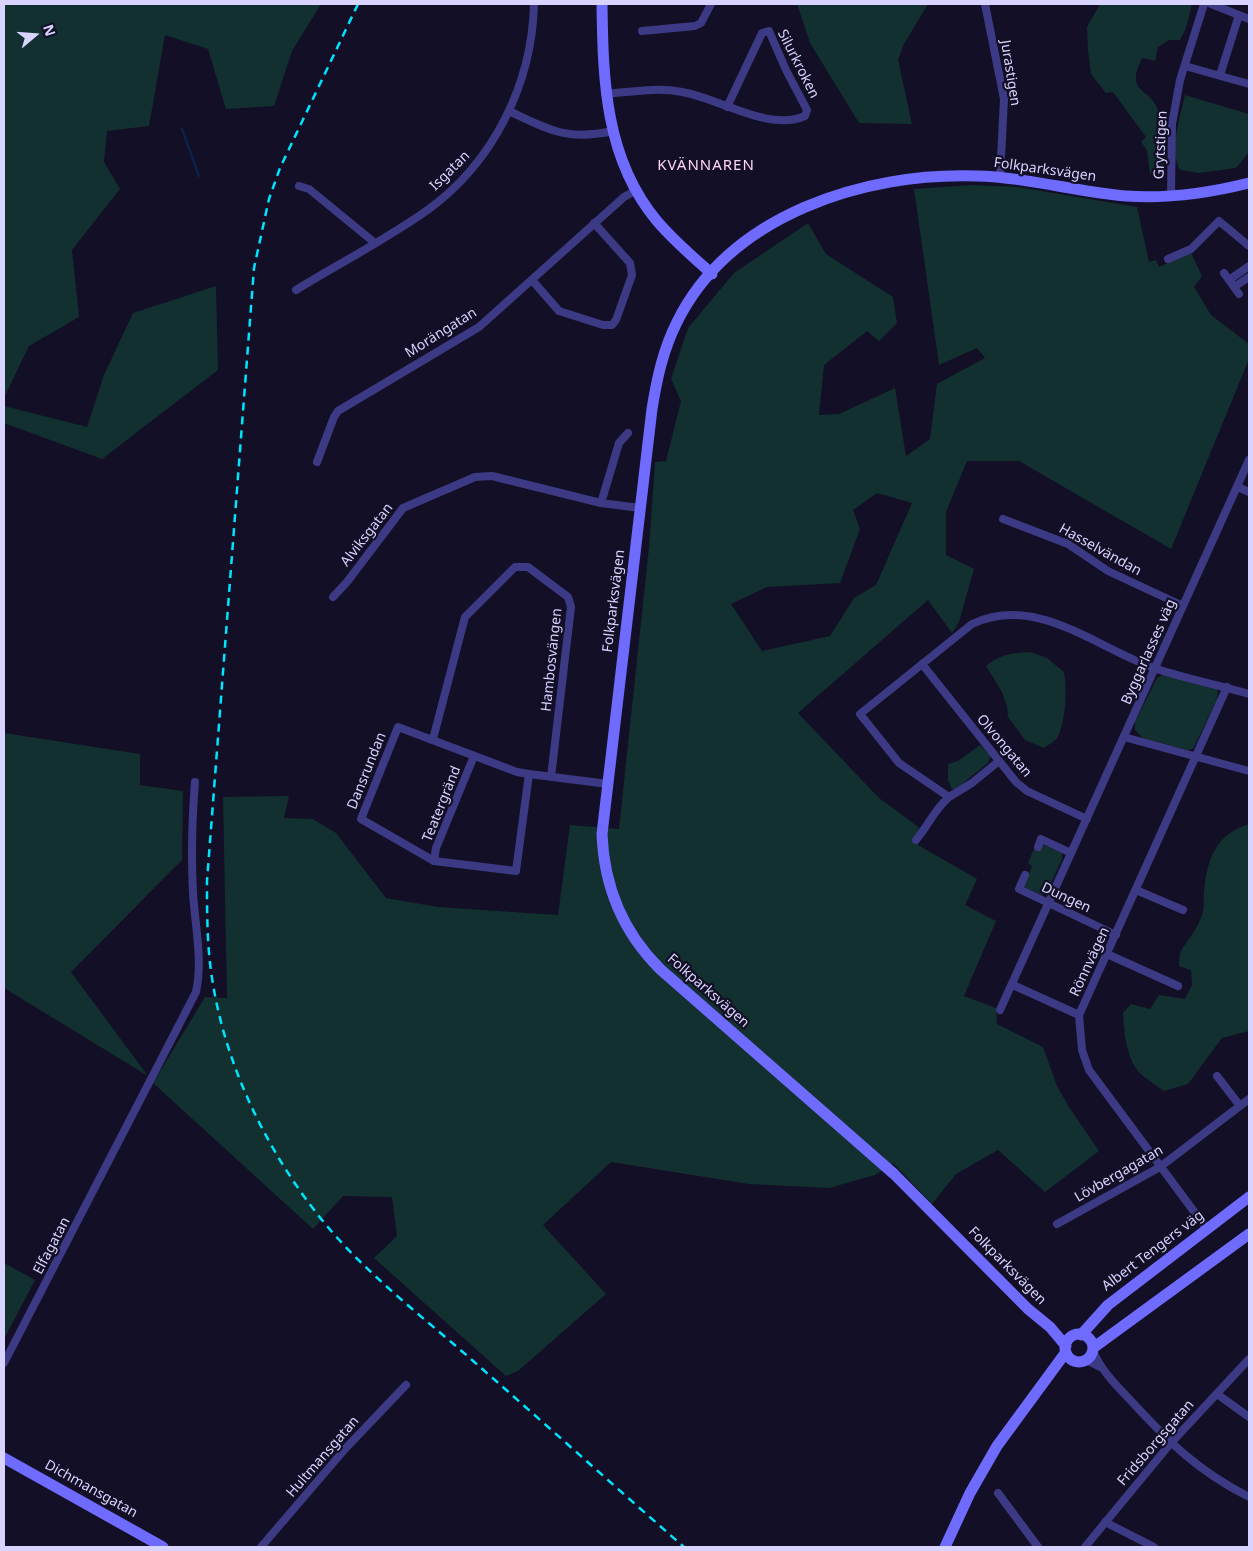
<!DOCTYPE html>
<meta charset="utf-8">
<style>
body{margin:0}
#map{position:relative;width:1253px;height:1551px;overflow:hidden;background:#130f26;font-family:"Noto Sans",sans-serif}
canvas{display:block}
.frame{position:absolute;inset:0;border:5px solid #d9d4ff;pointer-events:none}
.north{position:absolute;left:10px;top:10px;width:50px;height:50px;-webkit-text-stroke:4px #130f26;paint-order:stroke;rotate:72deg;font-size:14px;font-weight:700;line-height:20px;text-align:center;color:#d9d4ff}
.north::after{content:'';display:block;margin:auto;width:18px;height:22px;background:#d9d4ff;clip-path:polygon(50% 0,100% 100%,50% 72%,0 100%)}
</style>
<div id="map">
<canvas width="1253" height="1551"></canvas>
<div class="frame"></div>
<div class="north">N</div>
</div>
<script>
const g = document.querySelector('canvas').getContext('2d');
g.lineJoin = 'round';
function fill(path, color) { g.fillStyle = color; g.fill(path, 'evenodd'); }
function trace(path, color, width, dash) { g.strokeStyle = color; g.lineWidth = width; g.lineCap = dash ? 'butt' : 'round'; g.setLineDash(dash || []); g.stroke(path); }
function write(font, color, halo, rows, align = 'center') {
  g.font = font + ' "Noto Sans",sans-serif'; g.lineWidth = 4.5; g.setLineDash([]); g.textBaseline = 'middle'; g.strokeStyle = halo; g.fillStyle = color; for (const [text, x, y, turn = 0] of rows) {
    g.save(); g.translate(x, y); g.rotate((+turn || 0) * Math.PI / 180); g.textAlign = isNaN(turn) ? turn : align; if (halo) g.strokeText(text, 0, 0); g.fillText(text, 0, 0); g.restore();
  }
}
const green = new Path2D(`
 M4,4H321L292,51L274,106L226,109L208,49L165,35L149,126L107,131L104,162L120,189L72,250L79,317L29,346L4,398Z
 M797,4H928L904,44L898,60L912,124L859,123L810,43Z
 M1100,4H1192L1186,28L1180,40H1169L1158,47L1155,61L1142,58C1139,65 1135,72 1136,80C1137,91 1148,93 1153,101C1167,121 1164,151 1165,174H1150L1147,150L1141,142L1146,137L1113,92L1106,93L1091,74L1088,51L1087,27Z
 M1185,95L1249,114V152L1236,168L1199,173L1180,170C1169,150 1180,117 1185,95Z
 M973,185L1018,187L1137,207L1149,262L1156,260L1159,267L1191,253L1202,276L1194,287L1211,315L1249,344V359L1171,549L1019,461H967L946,512V555L974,569L959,622L952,633L928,600L798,713L879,798L921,829L918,845L977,879L965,905L996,921L964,996L996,1008L997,1024L1043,1047L1057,1086L1069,1107L1099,1151L1045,1192L998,1150L956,1174L932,1204L893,1163L875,1175L829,1188L749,1184L611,1162L543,1225L606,1294L518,1371L506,1376L374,1258L397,1236L392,1197L343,1196L313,1229L153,1083L205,997L227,998L223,797L289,796L284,818L313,819L336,833L386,898L438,907L558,915L570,825L619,829L649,547L655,462L666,461L681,401L671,379L688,328L734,273L808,223L826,254L893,297L897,323L879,341L867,331L824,365L819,415L839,414L895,388L906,456L930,439L937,384L985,358L977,348L939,365L914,189ZM877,493L912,503L876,585L854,598L830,636L762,651L731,604L767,587L840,583L860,529L853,510Z
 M216,286L218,370L102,459L4,423V406L87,427L104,375L133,313Z
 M1030,652L1047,658L1064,672C1067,689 1066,723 1057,738C1054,742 1048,745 1044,748L1025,740L1008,717L1007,706L1002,692L986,666C1000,654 1012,653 1030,652Z
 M1164,674L1218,690L1217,699L1193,749L1187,750L1143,738L1135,730V722L1157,678Z
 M4,733L140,754V785L183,791L182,860L71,972L148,1076L4,988Z
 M980,745L991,756L988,763L956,789H952L948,780V764L958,761Z
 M1249,824V1031L1222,1038L1188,1084L1164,1091C1156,1085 1145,1079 1138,1071C1126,1056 1124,1032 1123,1013L1131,1004L1150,1009L1159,995L1185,999L1192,985L1191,970L1179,966C1179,962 1179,955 1181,951C1188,939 1197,930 1202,915C1205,908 1203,900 1204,892C1207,859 1216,834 1249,824Z
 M1043,845L1062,853V859L1046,894L1042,895L1024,887L1032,866L1028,863L1034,849L1040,851Z
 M4,1263L35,1280L4,1339Z`);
const stream = new Path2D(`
 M182,129L199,176`);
const street = new Path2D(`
 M985,4L1004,99L1000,177
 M1211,4L1249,19
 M642,31L695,26L701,23L711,4
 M1185,66L1249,84
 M1220,75L1239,15
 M605,94C631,92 657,87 682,92C719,98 768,132 805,116L807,110L786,70L769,31L762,33L727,107
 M509,111C550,130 566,141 613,131
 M299,186L309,189L375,243
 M1171,196L1172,124L1180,80L1204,4
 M1168,259L1191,249L1219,221L1249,246
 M1224,273L1239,294
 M532,280L559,311L603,325H612L616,320L632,275L630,263L594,223
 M1229,280L1249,266
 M1234,287L1249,277
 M296,290C340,263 387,239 429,209C494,161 532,84 534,4
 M317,462L334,417L338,411L479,327L624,197L637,190
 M1238,487L1249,492
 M601,503L619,443L628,433
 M1003,519L1068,544L1108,571L1183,606
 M333,597L347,582L403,508L475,477L492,476L601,503L640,508
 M922,664L1016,782L1027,791L1087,819
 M1124,737L1249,771
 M433,739L465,617L515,567H528L568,597L571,607L551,777
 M999,761L972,783L949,797L899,763L860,714L972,624C1038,593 1098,650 1157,669C1187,679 1219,685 1249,694
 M529,774L517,772L398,727L361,819L434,861L516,871L529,774L608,784
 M916,840C929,825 933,811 949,797
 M1038,847L1041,839L1071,853
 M434,861L436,848L474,756
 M1025,875L1019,889L1116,935
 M1136,890L1183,910
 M1107,954L1178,986
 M1013,985L1079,1015
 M1000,1010L1249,460
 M1217,1076L1240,1106
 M1057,1224L1160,1167L1249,1099
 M1207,1229L1089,1070L1082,1050L1079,1015L1227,687
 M1093,1351C1102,1372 1117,1386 1133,1403C1171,1444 1198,1471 1249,1497
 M1086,1360L1100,1367
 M4,1363L196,992C203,960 195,926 193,893C191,855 192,819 195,782
 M1217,1394L1249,1417
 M998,1493L1038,1547
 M1105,1522L1154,1547
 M261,1547L345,1449L406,1385
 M1085,1547L1170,1444L1249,1359`);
const secondary = new Path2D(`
 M602,4C603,80 605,159 657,221C673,240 693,257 712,274
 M1065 1348a14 14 0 1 1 28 0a14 14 0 1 1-28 0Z
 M1081,1335L1108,1305L1249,1197
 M1066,1346L1050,1327L1028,1309L894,1174L660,969C622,931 604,887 602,834L652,409C657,378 663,350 677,322C730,215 864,172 976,176C1027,177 1076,192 1126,196C1167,199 1209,193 1249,183
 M1093,1348L1249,1234
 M4,1458L163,1547
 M945,1547L970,1493L997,1446L1066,1352`);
const rail = new Path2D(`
 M358,4L280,168L269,199L254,268L207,881C207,916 207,950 213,984C227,1071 271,1159 327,1226C369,1276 423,1317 472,1360C543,1422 613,1485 684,1547`);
const streetNames = [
 ["Silurkroken",798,64,63],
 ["Jurastigen",1010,73,81],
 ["Grytstigen",1161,145,-87],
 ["Folkparksvägen",1045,170,8],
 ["Isgatan",450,171,-45],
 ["Morängatan",441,333,-32],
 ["Alviksgatan",367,535,-52],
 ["Hasselvändan",1100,550,29],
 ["Folkparksvägen",614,601,-83],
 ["Byggarlasses väg",1149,652,-66],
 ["Hambosvängen",552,660,-84],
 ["Olvongatan",1004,746,50],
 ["Dansrundan",367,771,-68],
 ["Teatergränd",442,804,-68],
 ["Dungen",1066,898,25],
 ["Rönnvägen",1090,962,-65],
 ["Folkparksvägen",708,991,41],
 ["Lövbergagatan",1119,1174,-30],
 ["Elfagatan",52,1246,-62],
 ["Albert Tengers väg",1153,1251,-37],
 ["Folkparksvägen",1007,1266,45],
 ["Fridsborgsgatan",1156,1443,-49],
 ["Hultmansgatan",323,1457,-49],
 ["Dichmansgatan",91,1489,29]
];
const neighbourhoodNames = [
 ["KVÄNNAREN",706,166]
];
fill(green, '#12302f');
trace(stream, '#0c2248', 2.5);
trace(street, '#3d3a85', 8);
trace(secondary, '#6f6bff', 11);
trace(rail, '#00e5ff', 2.5, [8, 6]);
write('14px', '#d9d4ff', '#130f26', streetNames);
g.letterSpacing = '1px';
write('15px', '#ffd6f0', '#130f26', neighbourhoodNames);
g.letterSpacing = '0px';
</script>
